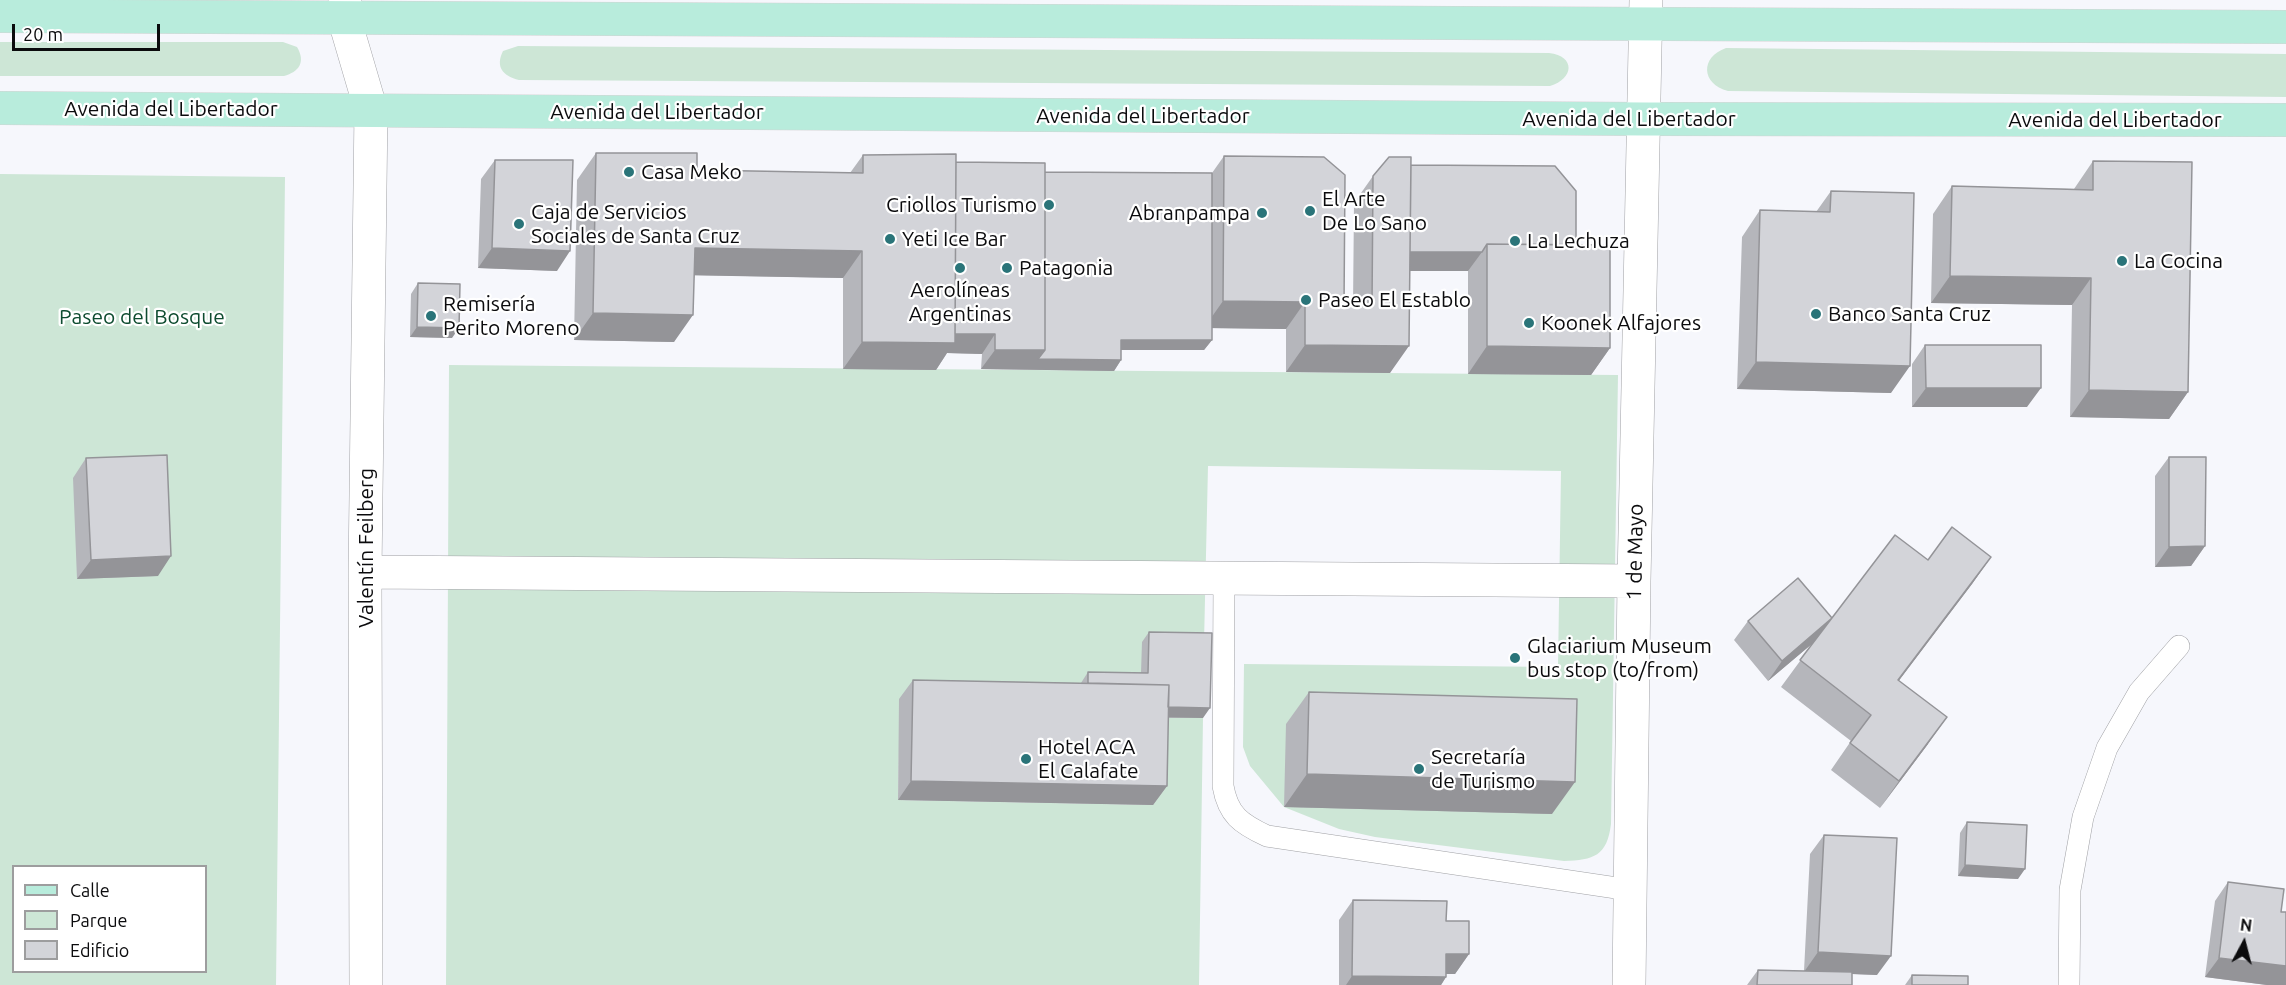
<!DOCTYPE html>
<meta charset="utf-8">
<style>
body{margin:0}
#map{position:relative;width:2286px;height:985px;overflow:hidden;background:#f6f7fc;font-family:Ubuntu,sans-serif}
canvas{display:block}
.legend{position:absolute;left:12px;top:865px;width:195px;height:108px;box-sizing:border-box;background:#fff;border:2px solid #9d9d9e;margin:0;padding:8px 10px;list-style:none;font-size:18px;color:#0b0b0d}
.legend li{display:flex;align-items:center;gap:12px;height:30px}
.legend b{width:30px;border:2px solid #9d9d9e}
.north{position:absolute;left:2214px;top:913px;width:60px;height:60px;-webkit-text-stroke:4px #fff;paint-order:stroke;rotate:7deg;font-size:16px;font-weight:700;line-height:24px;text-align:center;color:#0b0b0d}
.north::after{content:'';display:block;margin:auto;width:21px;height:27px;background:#0b0b0d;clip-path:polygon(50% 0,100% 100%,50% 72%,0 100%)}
.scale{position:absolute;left:12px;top:24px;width:148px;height:27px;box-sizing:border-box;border:3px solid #0b0b0d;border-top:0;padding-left:8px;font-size:18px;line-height:21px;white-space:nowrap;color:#0b0b0d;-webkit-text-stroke:4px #fff;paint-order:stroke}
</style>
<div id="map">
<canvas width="2286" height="985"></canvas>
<ul class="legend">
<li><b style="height:8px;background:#b8ecdc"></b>Calle</li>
<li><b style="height:16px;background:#cde6d6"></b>Parque</li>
<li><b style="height:16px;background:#d3d4d9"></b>Edificio</li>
</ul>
<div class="north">N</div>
<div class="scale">20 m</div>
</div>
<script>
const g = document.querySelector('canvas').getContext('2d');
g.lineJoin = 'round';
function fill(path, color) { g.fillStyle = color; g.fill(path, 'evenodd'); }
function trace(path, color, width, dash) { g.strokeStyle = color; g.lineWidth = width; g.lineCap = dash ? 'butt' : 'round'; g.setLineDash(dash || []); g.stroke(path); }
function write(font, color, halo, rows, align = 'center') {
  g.font = font + ' Ubuntu,sans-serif'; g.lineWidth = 4.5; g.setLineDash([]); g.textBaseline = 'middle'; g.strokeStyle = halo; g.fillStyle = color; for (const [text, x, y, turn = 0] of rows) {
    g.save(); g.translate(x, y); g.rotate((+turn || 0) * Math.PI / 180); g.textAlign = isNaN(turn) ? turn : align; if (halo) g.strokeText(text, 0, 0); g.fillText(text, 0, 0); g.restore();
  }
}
const green = new Path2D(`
 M0,42H283L297,47C306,62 299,72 284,76H0Z
 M518,46L1549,53C1576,56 1574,79 1550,86L519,80C503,76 495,67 503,51Z
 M1726,48L2286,54V97L1728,91C1701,84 1700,57 1726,48Z
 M0,174L285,177L276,985H0ZM14,866H206V972H14Z
 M449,365L1618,375L1611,824C1607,856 1594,860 1564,861L1375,837L1339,829L1284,807L1250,766L1243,747L1244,664L1558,667L1561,471L1208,466L1204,643L1141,683H1081L900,699L898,800L1153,805L1155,717L1203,718L1199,985H446Z`);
const service = new Path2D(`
 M1224,578L1223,786C1228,815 1241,824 1267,836L1630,890
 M2069,985L2070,890L2083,817L2107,748L2139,692L2179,646`);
const minor = new Path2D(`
 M345,0L344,18L371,110L365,572L366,985
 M365,572L1634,581
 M1629,985L1634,581L1646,0`);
const primary = new Path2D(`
 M0,16L2286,27
 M0,108L1645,119L2286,120`);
const wall = new Path2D(`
 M596,153L697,170L850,173L863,155L956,162L1045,172L1212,173L1224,156L1344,306H1353L1354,203L1373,176L1411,165L1576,245L1610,348L1591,375L1468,374V271H1410L1390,373L1286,372V329L1212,328V340L1204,350H1121V360L1114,371L981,369L982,354L947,353L936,370L843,369V278L694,275L674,342L574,340L577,180Z
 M495,160L557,271L478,268L481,179Z
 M2093,161L2188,392L2169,419L2070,417L2072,305L1931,303L1933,214L1952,186L2074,189Z
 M1831,191L1891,393L1737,389L1742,237L1760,210L1816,212Z
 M418,283L452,338L410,337L411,294Z
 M1925,345L2027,407H1912V364Z
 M2169,457L2205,546L2191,566L2155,567V476Z
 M86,458L158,576L77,579L73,478Z
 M1991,557L1972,584L1899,680L1928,744L1880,808L1831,770L1851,741L1781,687L1814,642L1768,681L1734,640L1748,621L1832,618L1928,560Z
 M1149,632L1203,718H1168L1167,786L1153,805L898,800L899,699L913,680L1081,683L1088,672L1141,673L1142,642Z
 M1309,692L1552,814L1284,807L1286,724Z
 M1967,822L2018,879L1958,876L1960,833Z
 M1824,835L1877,975L1852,974V985H1747L1758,970L1804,971L1810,854Z
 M2228,882L2281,912L2286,985H2267L2205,977L2215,901Z
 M1353,900L1446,921L1469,954L1455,974H1446V977L1441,985H1339V920Z
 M1912,975L1968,985H1905Z`);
const shadedWall = new Path2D(`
 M492,248L570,251L557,271L478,268Z
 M695,248L862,251L843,278L676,275Z
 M1405,252H1482L1468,271H1391Z
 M1950,276L2091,278L2072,305L1931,303Z
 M1223,301L1305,302L1286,329L1204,328Z
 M593,313L693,315L674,342L574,340Z
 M417,327L459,328L452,338L410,337Z
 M950,333L995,334L982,354L947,353L936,370L843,369L862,342Z
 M1121,340H1212L1204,350H1114Z
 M1305,345L1409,346L1390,373L1286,372Z
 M1487,346L1610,348L1591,375L1468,374Z
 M995,350H1045L1121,360L1114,371L981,369Z
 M1756,362L1910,366L1891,393L1737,389Z
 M1926,388H2041L2027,407H1912Z
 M2089,390L2188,392L2169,419L2070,417Z
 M2205,546L2191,566L2155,567L2169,547Z
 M171,556L158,576L77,579L91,560Z
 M1991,557L1972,584L1879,707L1898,680Z
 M1832,618L1819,638L1768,681L1782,661Z
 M1162,707L1210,708L1203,718L1155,717Z
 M1947,717L1928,744L1880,808L1899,781Z
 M1307,774L1575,782L1552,814L1284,807Z
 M911,781L1167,786L1153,805L898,800Z
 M1965,865L2025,869L2018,879L1958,876Z
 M1818,952L1891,956L1877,975L1804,972Z
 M1446,954H1469L1455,974H1432Z
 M2219,958L2286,966V985H2267L2205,977Z
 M1352,976L1446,977L1441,985H1346Z`);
const building = new Path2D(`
 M596,153H697V170L863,173V155L956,154L955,343L862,342V251L695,248L693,315L593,313Z
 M1224,156L1324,157L1345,175L1344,306H1372L1373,176L1389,157H1411L1409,346L1305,345V302L1223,301Z
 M495,160H573L570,251L492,248Z
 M2093,161L2192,162L2188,392L2089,390L2091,278L1950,276L1952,186L2093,190Z
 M956,162L1045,163V350H995V334H955Z
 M1411,165L1555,166L1576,191V245L1487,244L1482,252H1410Z
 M1045,172L1212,173V340H1121V360L1038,359L1045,350Z
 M1831,191L1914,193L1910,366L1756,362L1760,210L1830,212Z
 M1487,244L1610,245V348L1487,346Z
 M418,283L460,284L459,328L417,327Z
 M1925,345H2041V388H1926Z
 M167,455L171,556L91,560L86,458Z
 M2169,457H2206L2205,546L2169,547Z
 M1952,527L1991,557L1898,680L1947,717L1899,781L1850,743L1871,715L1800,660L1895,535L1928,560Z
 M1798,578L1832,618L1782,661L1748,621Z
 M1149,632L1212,633L1210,708L1168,707L1169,685L1088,683V672L1148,673Z
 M913,680L1169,685L1167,786L911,781Z
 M1309,692L1577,699L1575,782L1307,774Z
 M1967,822L2027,825L2025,869L1965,865Z
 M1824,835L1897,838L1891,956L1818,952Z
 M2228,882L2284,889L2281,912H2286V966L2219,958Z
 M1353,900L1447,901L1446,921H1469V954H1446V977L1352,976Z
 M1758,970L1852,972V985H1757Z
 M1912,975L1968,976V985H1912Z`);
const markers = [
 [629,172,6,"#2a7479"],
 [1049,205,6,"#2a7479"],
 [1310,211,6,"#2a7479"],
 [1262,213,6,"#2a7479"],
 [519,224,6,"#2a7479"],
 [890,239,6,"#2a7479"],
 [1515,241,6,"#2a7479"],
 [2122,261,6,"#2a7479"],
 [960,268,6,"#2a7479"],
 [1007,268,6,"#2a7479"],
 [1306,300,6,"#2a7479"],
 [1816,314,6,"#2a7479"],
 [431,316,6,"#2a7479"],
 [1529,323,6,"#2a7479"],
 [1515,658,6,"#2a7479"],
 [1026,759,6,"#2a7479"],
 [1419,769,6,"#2a7479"]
];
const streetNames = [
 ["Avenida del Libertador",171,109],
 ["Avenida del Libertador",657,112],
 ["Avenida del Libertador",1143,116],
 ["Avenida del Libertador",1629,119],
 ["Avenida del Libertador",2115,120],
 ["Valentín Feilberg",366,548,-90],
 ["1 de Mayo",1635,552,-89]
];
const poiNames = [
 ["Casa Meko",641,172],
 ["El Arte",1322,199],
 ["De Lo Sano",1322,223],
 ["Criollos Turismo",1037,205,"right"],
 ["Caja de Servicios",531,212],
 ["Sociales de Santa Cruz",531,236],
 ["Abranpampa",1250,213,"right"],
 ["Yeti Ice Bar",902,239],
 ["La Lechuza",1527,241],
 ["La Cocina",2134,261],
 ["Patagonia",1019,268],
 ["Aerolíneas",960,290,"center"],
 ["Argentinas",960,314,"center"],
 ["Paseo El Establo",1318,300],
 ["Remisería",443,304],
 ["Perito Moreno",443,328],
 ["Banco Santa Cruz",1828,314],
 ["Koonek Alfajores",1541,323],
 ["Glaciarium Museum",1527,646],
 ["bus stop (to/from)",1527,670],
 ["Hotel ACA",1038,747],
 ["El Calafate",1038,771],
 ["Secretaría",1431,757],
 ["de Turismo",1431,781]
];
const parkNames = [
 ["Paseo del Bosque",142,317]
];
fill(green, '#cde6d6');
trace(service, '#a0a1a5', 22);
trace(minor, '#a0a1a5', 34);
trace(primary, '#d3d3d3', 34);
trace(service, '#fff', 21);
trace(minor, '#fff', 33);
trace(primary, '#b8ecdc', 33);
fill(wall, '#b5b6bb');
fill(shadedWall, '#949498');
fill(building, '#d3d4d9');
trace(building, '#949498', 1.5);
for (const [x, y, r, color] of markers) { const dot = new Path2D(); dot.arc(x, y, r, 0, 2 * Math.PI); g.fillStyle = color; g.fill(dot); trace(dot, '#fff', 2); }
write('21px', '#0b0b0d', '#fff', streetNames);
write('21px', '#0b0b0d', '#fff', poiNames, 'left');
write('21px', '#0e4c30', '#fff', parkNames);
</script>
